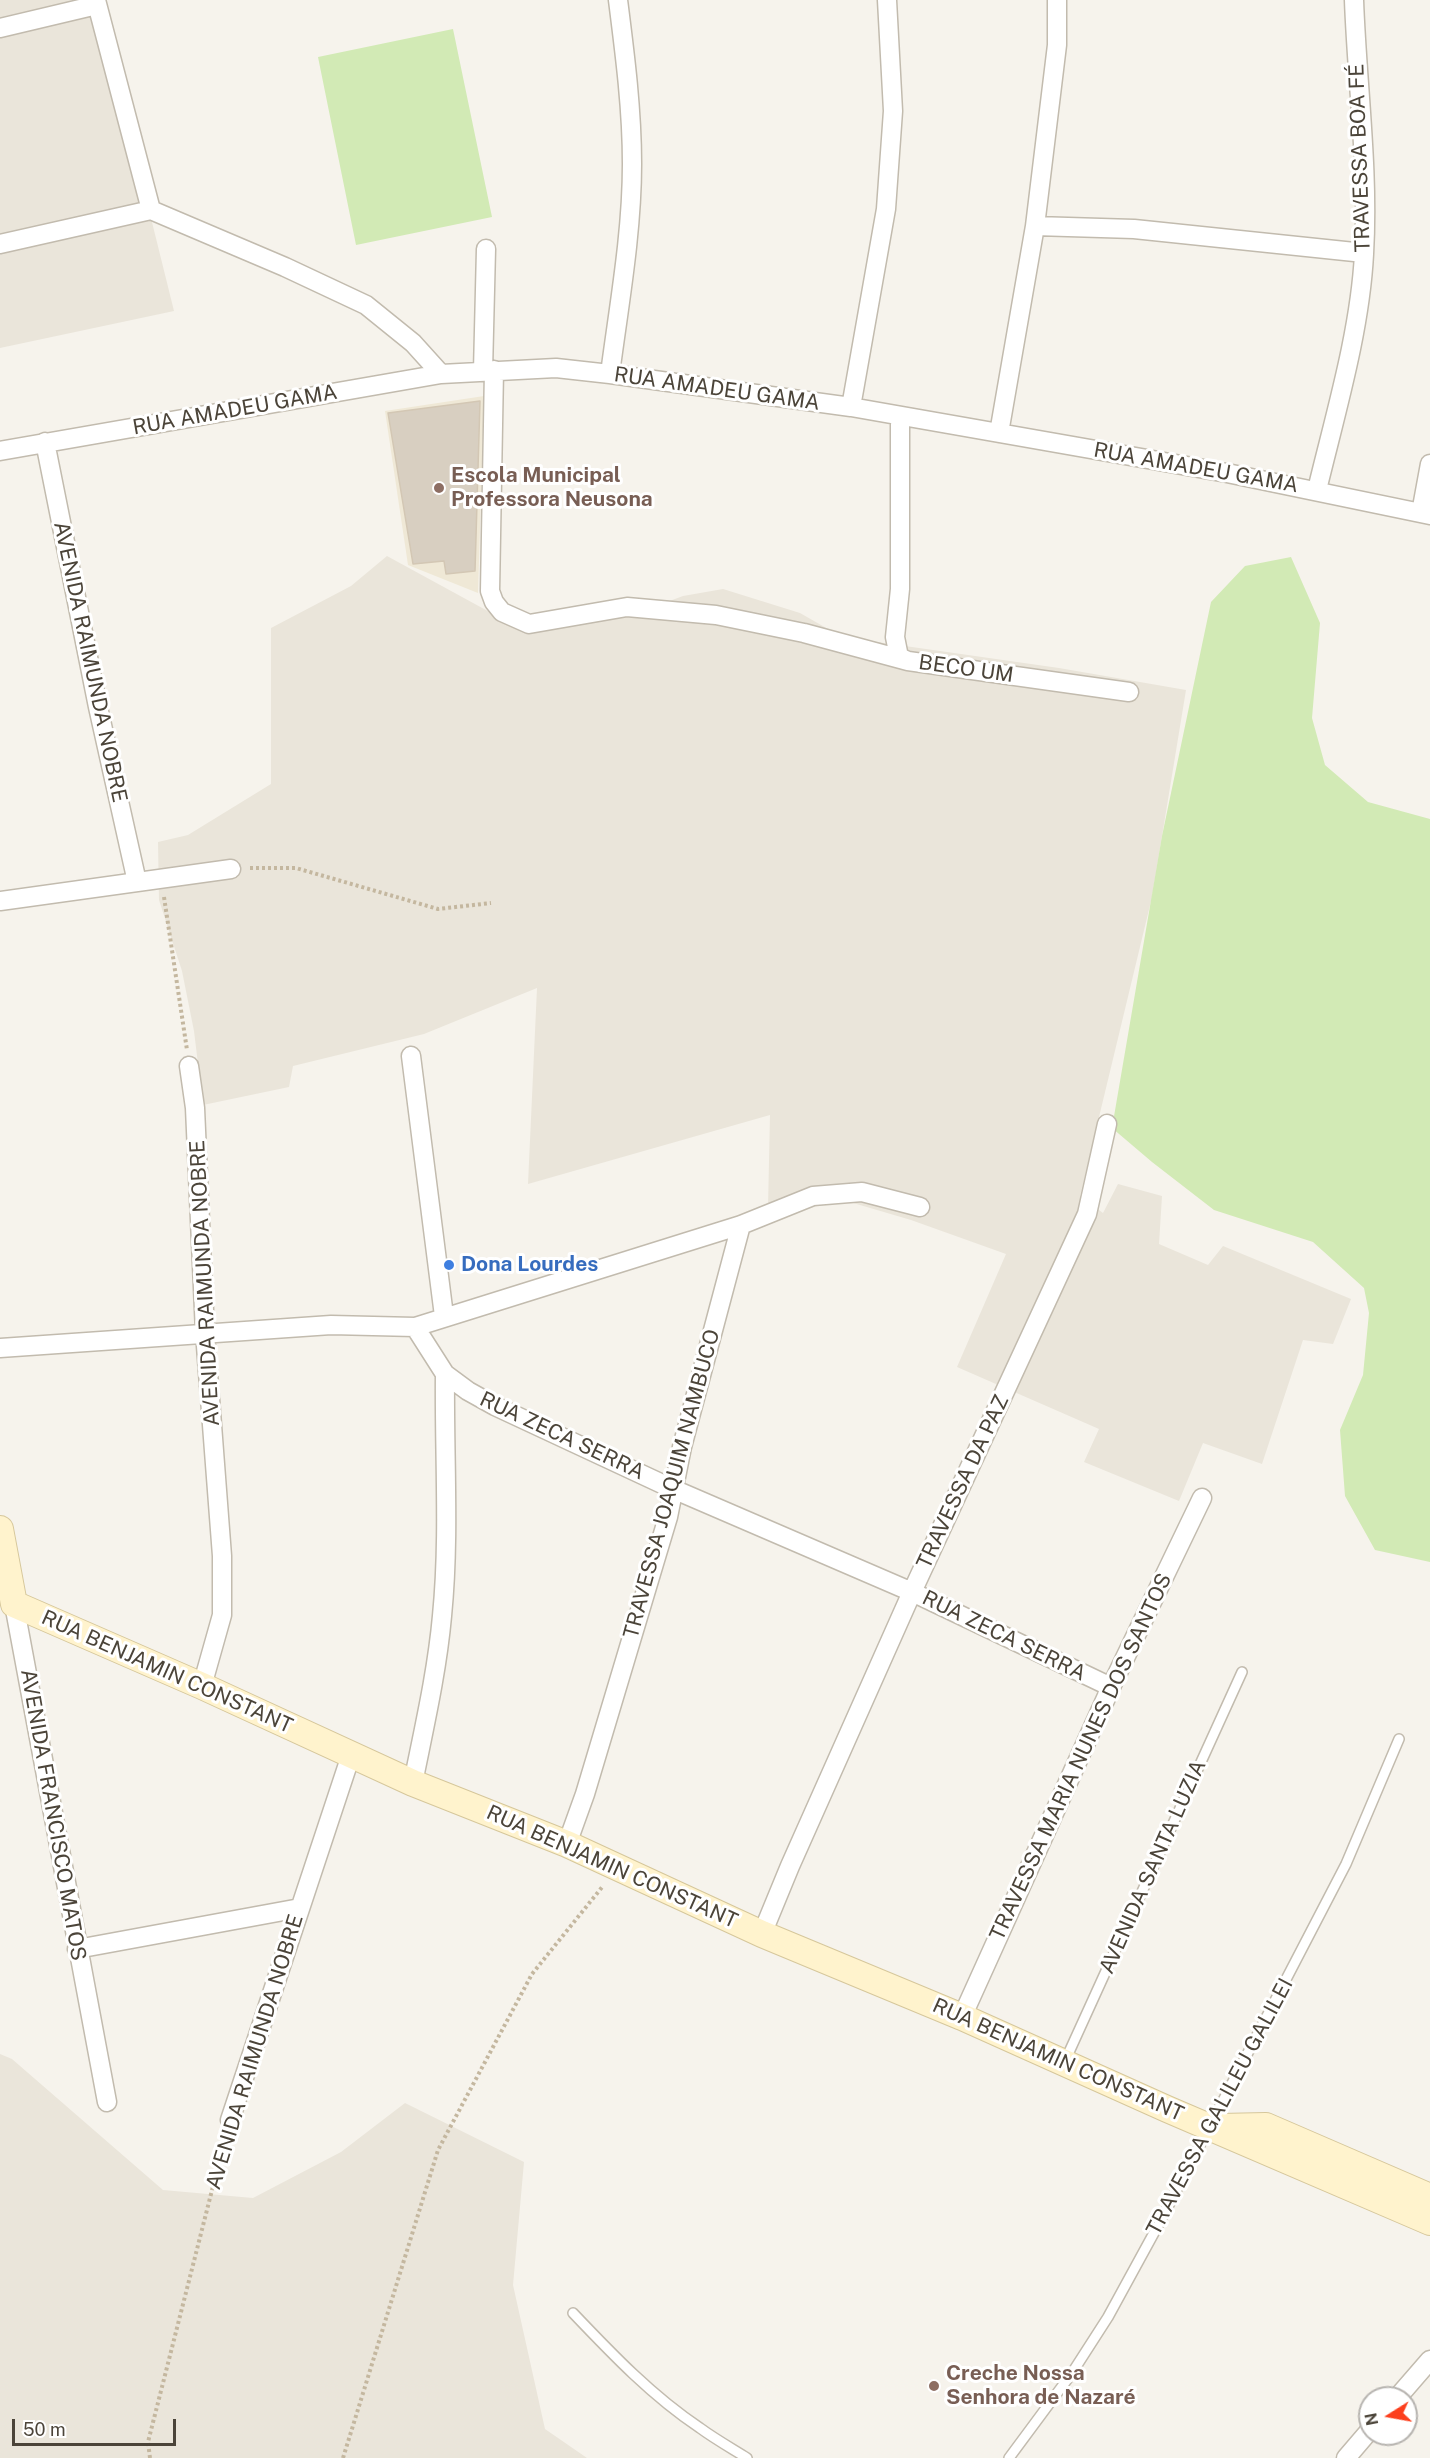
<!DOCTYPE html>
<meta charset="utf-8">
<style>
body{margin:0}
#map{position:relative;width:1430px;height:2458px;overflow:hidden;background:#f6f3ec;font-family:"Public Sans",sans-serif}
canvas{display:block}
.north{position:absolute;left:1358px;top:2386px;width:60px;height:60px;box-sizing:border-box;background:#fff;border:2px solid #b7b4b0;border-radius:50%;rotate:259deg;font-size:16px;font-weight:700;line-height:24px;text-align:center;color:#4b4439}
.north::after{content:'';display:block;margin:auto;width:21px;height:27px;background:#fc3f1d;clip-path:polygon(50% 0,100% 100%,50% 72%,0 100%)}
.scale{position:absolute;left:12px;top:2419px;width:164px;height:27px;box-sizing:border-box;border:3px solid #4b4439;border-top:0;padding-left:8px;font-size:18px;line-height:21px;white-space:nowrap;color:#4b4439;-webkit-text-stroke:4px #fff;paint-order:stroke}
</style>
<div id="map">
<canvas width="1430" height="2458"></canvas>
<div class="north">N</div>
<div class="scale">50 m</div>
</div>
<script>
const g = document.querySelector('canvas').getContext('2d');
g.lineJoin = 'round';
function fill(path, color) { g.fillStyle = color; g.fill(path, 'evenodd'); }
function trace(path, color, width, dash) { g.strokeStyle = color; g.lineWidth = width; g.lineCap = dash ? 'butt' : 'round'; g.setLineDash(dash || []); g.stroke(path); }
function write(font, color, halo, rows, align = 'center') {
  g.font = font + ' "Public Sans",sans-serif'; g.lineWidth = 6; g.setLineDash([]); g.textBaseline = 'middle'; g.strokeStyle = halo; g.fillStyle = color; for (const [text, x, y, turn = 0] of rows) {
    g.save(); g.translate(x, y); g.rotate((+turn || 0) * Math.PI / 180); g.textAlign = isNaN(turn) ? turn : align; if (halo) g.strokeText(text, 0, 0); g.fillText(text, 0, 0); g.restore();
  }
}
const residential = new Path2D(`
 M0,0H97L174,311L0,348Z
 M387,556L528,633L640,612L683,596L723,589L800,613L842,637L1059,668L1186,690L1152,897L1080,1196L1103,1213L1118,1184L1162,1196L1159,1244L1208,1265L1223,1246L1351,1299L1333,1344L1303,1340L1262,1464L1203,1443L1179,1501L1084,1462L1099,1429L957,1367L1006,1254L911,1220L843,1200L796,1211L768,1208L770,1115L528,1184L537,988L424,1034L293,1066L289,1087L203,1105L194,1031L182,971L159,900L158,842L188,835L271,784V628L351,586Z
 M0,2054L12,2059L163,2190L253,2198L341,2152L405,2103L524,2162L513,2285L545,2429L587,2458H0Z`);
const education = new Path2D(`
 M484,396L478,593L408,565L385,411Z`);
const green = new Path2D(`
 M453,29L492,217L356,245L318,57Z
 M1291,557L1320,623L1312,718L1325,765L1368,802L1430,819V1562L1375,1550L1345,1496L1340,1430L1363,1375L1369,1313L1364,1288L1313,1242L1214,1210L1152,1162L1112,1128L1162,836L1211,602L1245,566Z`);
const building = new Path2D(`
 M480,401L475,571L446,574L444,561L413,564L388,413Z`);
const path = new Path2D(`
 M250,868H296L438,909L491,903
 M164,897L187,1050
 M150,2458L148,2442L225,2139
 M343,2458L438,2150L532,1974L603,1886`);
const lane = new Path2D(`
 M1065,2061L1242,1672
 M573,2313C612,2354 652,2396 700,2428C715,2439 731,2448 747,2458
 M1009,2458L1072,2373L1108,2317L1161,2220L1346,1864L1399,1739`);
const street = new Path2D(`
 M96,0L151,210
 M0,28L97,5
 M151,210L285,267L366,305L413,343L441,374
 M1035,226L1134,229L1364,253
 M0,244L151,210
 M494,370L490,591L494,602L502,612L529,624L627,607L716,615L804,633L908,661
 M483,371L486,249
 M610,374C619,305 632,234 632,164C632,109 625,55 618,0
 M851,407L886,209L893,111L887,0
 M900,417V589L895,637L899,657L908,661L1129,692
 M999,433L1035,226L1057,45V0
 M45,442L98,707L137,882
 M0,451L441,374L556,368L610,374L851,407L1227,473L1430,515
 M1317,490C1335,415 1360,332 1364,254C1369,170 1357,84 1354,0
 M1421,513L1430,464
 M0,901L231,869
 M411,1056L444,1316
 M189,1066L195,1108L205,1333L222,1556V1615L202,1686
 M415,1327L741,1225L813,1196L862,1192L920,1207
 M0,1348L331,1325L415,1327L445,1374L468,1391L495,1406L673,1489L912,1592L1111,1687
 M14,1604L107,2102
 M413,1783C424,1728 437,1672 442,1616C450,1536 444,1455 445,1374
 M567,1844L585,1794L668,1517L682,1447L741,1225
 M762,1934L790,1866L912,1592L1087,1214L1107,1124
 M77,1949L300,1908
 M962,2017L1111,1687L1202,1498
 M230,2120L351,1755
 M1397,2398L1430,2360
 M1346,2458L1370,2430`);
const secondary = new Path2D(`
 M0,1529L14,1604L202,1686L413,1783L567,1844L762,1934L962,2017L1167,2109L1430,2222
 M1220,2127L1266,2126L1430,2197`);
const markers = [
 [439,488,6,"#8d6e63"],
 [449,1265,6,"#3f7fe0"],
 [934,2386,6,"#8d6e63"]
];
const streetNames = [
 ["TRAVESSA BOA FÉ",1360,158,-92],
 ["RUA AMADEU GAMA",717,389,8],
 ["RUA AMADEU GAMA",235,410,-10],
 ["RUA AMADEU GAMA",1196,468,10],
 ["AVENIDA RAIMUNDA NOBRE",90,662,78],
 ["BECO UM",966,669,8],
 ["AVENIDA RAIMUNDA NOBRE",205,1283,-93],
 ["RUA ZECA SERRA",562,1436,25],
 ["TRAVESSA DA PAZ",963,1482,-65],
 ["TRAVESSA JOAQUIM NAMBUCO",672,1484,-75],
 ["RUA ZECA SERRA",1004,1636,26],
 ["RUA BENJAMIN CONSTANT",167,1672,24],
 ["TRAVESSA MARIA NUNES DOS SANTOS",1081,1757,-65],
 ["AVENIDA FRANCISCO MATOS",53,1815,80],
 ["RUA BENJAMIN CONSTANT",612,1867,24],
 ["AVENIDA SANTA LUZIA",1153,1867,-66],
 ["AVENIDA RAIMUNDA NOBRE",255,2052,-73],
 ["RUA BENJAMIN CONSTANT",1058,2060,24],
 ["TRAVESSA GALILEU GALILEI",1220,2107,-62]
];
const educationNames = [
 ["Escola Municipal",451,476],
 ["Professora Neusona",451,500],
 ["Creche Nossa",946,2374],
 ["Senhora de Nazaré",946,2398]
];
const shopNames = [
 ["Dona Lourdes",461,1265]
];
fill(residential, '#eae5da');
fill(education, '#efe8d6');
fill(green, '#d2eab5');
fill(building, '#d8cfc1');
trace(building, '#d3c7b4', 1.5);
trace(lane, '#c2bbae', 12);
trace(street, '#c2bbae', 21);
trace(secondary, '#d6c79b', 28);
trace(path, '#c4b79f', 4, [3, 3]);
trace(lane, '#fff', 9);
trace(street, '#fff', 18);
trace(secondary, '#fff3cd', 26);
for (const [x, y, r, color] of markers) { const dot = new Path2D(); dot.arc(x, y, r, 0, 2 * Math.PI); g.fillStyle = color; g.fill(dot); trace(dot, '#fff', 2); }
write('21px', '#4b4439', '#fff', streetNames);
write('bold 21px', '#785e54', '#fff', educationNames, 'left');
write('bold 21px', '#366cbe', '#fff', shopNames, 'left');
</script>
